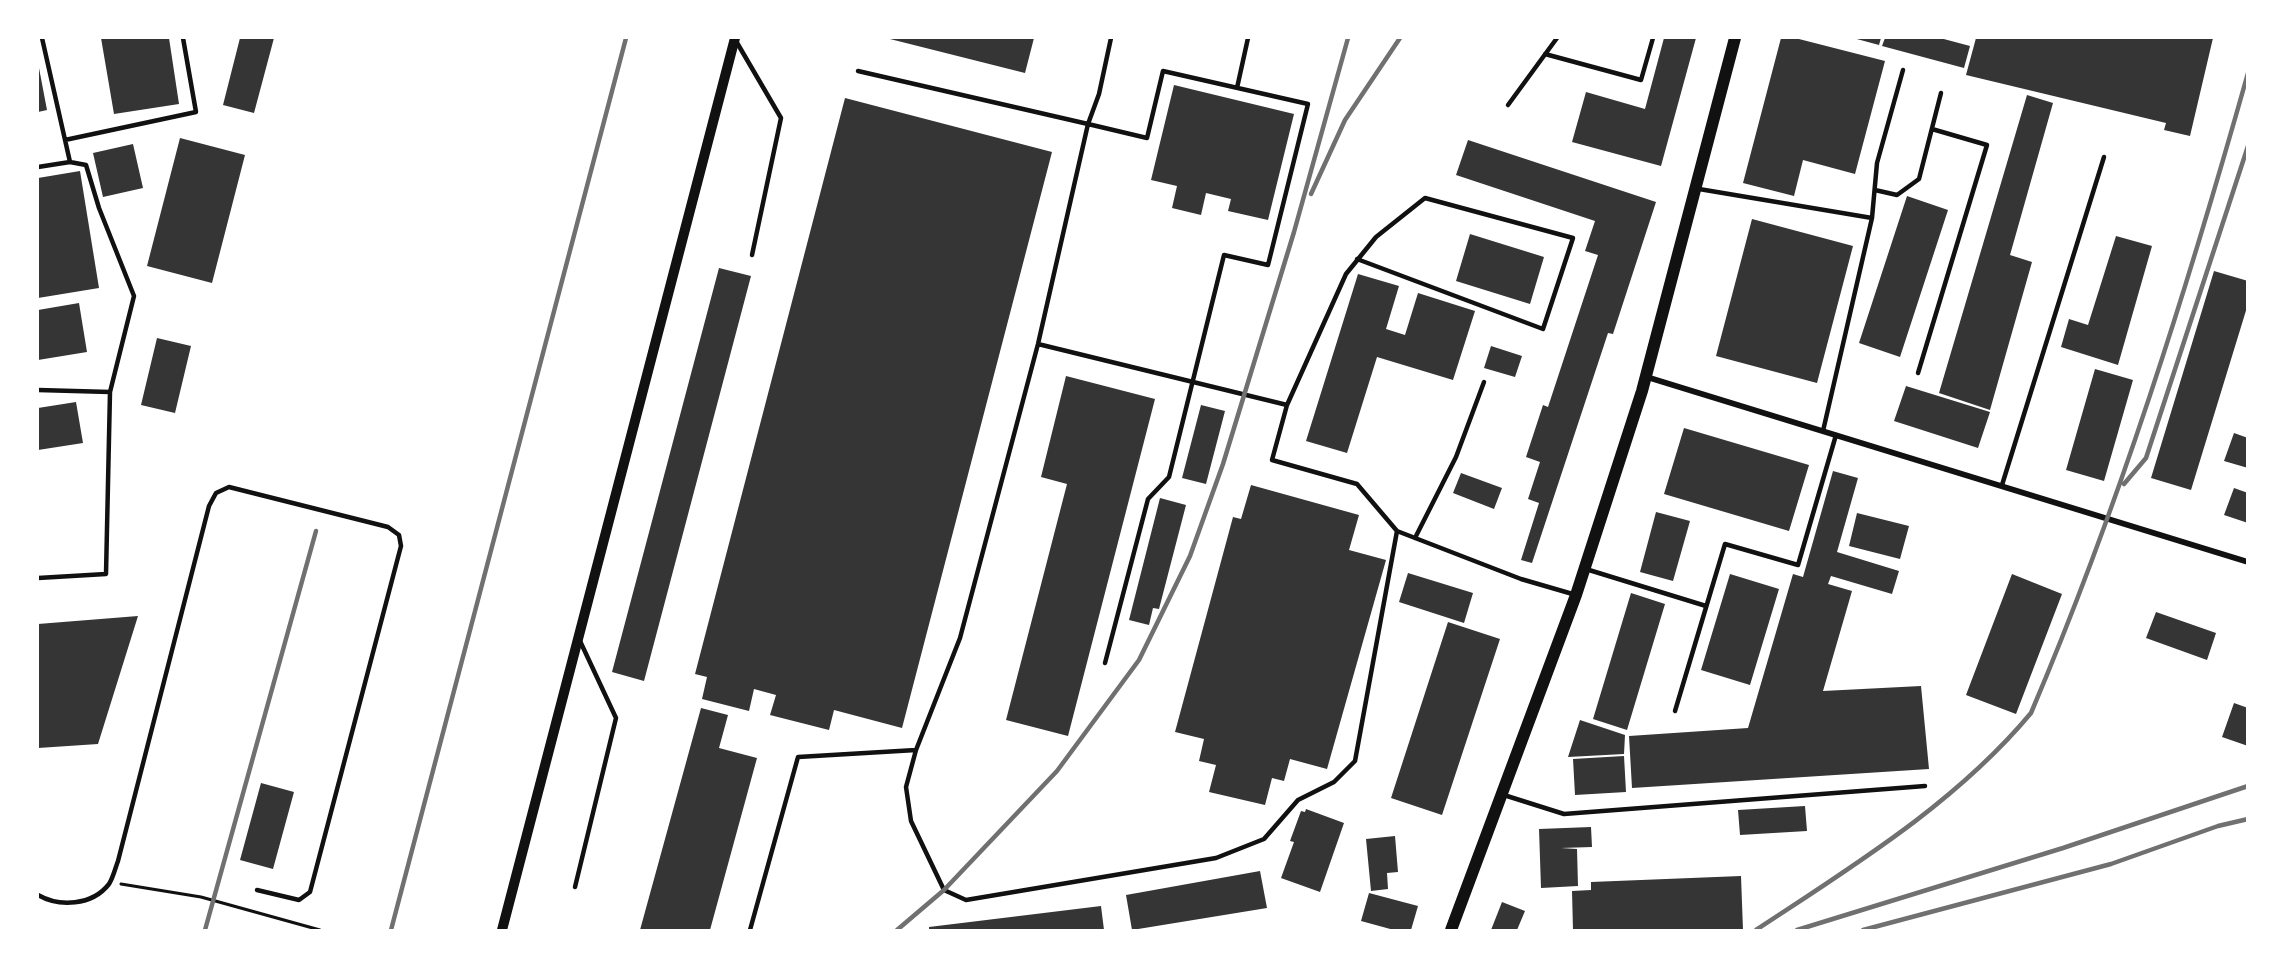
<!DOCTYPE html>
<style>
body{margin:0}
#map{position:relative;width:2285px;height:968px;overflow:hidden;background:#fff;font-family:"Noto Serif",serif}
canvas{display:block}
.frame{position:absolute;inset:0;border:39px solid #fff;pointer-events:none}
</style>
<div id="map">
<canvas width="2285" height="968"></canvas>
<div class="frame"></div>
</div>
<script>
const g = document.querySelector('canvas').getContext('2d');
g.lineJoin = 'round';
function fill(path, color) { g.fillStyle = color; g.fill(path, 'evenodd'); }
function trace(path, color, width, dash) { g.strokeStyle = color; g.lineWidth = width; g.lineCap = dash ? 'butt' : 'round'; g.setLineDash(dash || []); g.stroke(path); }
const building = new Path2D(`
 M101,38H169L179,104L114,114Z
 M240,38H274L254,113L223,105Z
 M886,38H1034L1025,73Z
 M1664,38H1696L1661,166L1572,142L1586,92L1645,109Z
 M1781,38H1795L1885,61L1855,174L1803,160L1794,196L1743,183Z
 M1853,38H1881L1879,45Z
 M1885,38H1940L1970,46L1964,68L1882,46Z
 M1976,38H2213L2190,136L2164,130L2166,123L1966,75Z
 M39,68L47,110L38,112V68Z
 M1174,85L1294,114L1268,220L1228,211L1231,199L1206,193L1201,215L1172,208L1177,186L1151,180Z
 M2027,95L2053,103L2010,255L2032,262L1990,410L1939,393Z
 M845,98L1052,152L902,728L834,710L829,730L770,715L776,695L754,689L749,711L702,699L707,677L695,674Z
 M180,138L245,155L212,283L147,266Z
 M1468,140L1656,202L1613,334L1608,333L1532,563L1521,560L1539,503L1528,499L1540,462L1526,457L1543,405L1548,407L1598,255L1585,251L1595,221L1456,175Z
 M133,144L143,188L103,197L93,153Z
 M80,171L99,288L38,298V178Z
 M1907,196L1948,210L1900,357L1859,343Z
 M1752,219L1853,246L1817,383L1716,356Z
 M1470,234L1544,257L1530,304L1456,281Z
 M2116,236L2152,246L2118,365L2061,347L2069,319L2088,325Z
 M719,268L751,276L644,681L612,672Z
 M2214,271L2248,281V304L2191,490L2151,478Z
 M1358,274L1399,286L1386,329L1405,335L1418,293L1475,311L1453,380L1377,357L1347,453L1306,441Z
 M79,303L87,352L38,360V310Z
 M157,338L191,346L175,413L141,405Z
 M1491,346L1522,356L1515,377L1484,368Z
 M2095,369L2133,380L2104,481L2066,470Z
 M1066,376L1155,399L1068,736L1006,720L1067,484L1041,477Z
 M1906,386L1990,412L1978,448L1894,421Z
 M76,402L83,443L38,450V408Z
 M1201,405L1225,411L1206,484L1182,478Z
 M1684,428L1809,465L1789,531L1664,494Z
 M2234,433L2248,438V468L2224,461Z
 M1833,471L1858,478L1837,552L1899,571L1892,594L1831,576L1828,584L1852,591L1823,691L1921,686L1929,769L1632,788L1629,736L1748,728L1793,574L1803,577Z
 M1461,473L1502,488L1494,509L1453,493Z
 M1251,485L1359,515L1349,550L1386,560L1327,769L1290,759L1284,781L1272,778L1265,805L1209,792L1216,765L1199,761L1204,739L1175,732L1233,517L1241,519Z
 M2234,488L2248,493V523L2224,515Z
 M1160,498L1186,505L1159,609L1153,608L1149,625L1129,620Z
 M1656,512L1690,521L1673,581L1640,572Z
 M1857,513L1909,526L1900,559L1849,546Z
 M1408,573L1473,593L1464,623L1399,602Z
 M1730,574L1779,589L1750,685L1701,670Z
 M2012,574L2062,594L2016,714L1966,695Z
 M1631,593L1665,604L1627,730L1593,719Z
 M2156,612L2216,633L2207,660L2146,638Z
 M138,616L98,744L38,748V624Z
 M1448,622L1500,639L1442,815L1391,798Z
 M2234,703L2248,708V746L2222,737Z
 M701,708L728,715L719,748L757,758L710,930H640Z
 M1580,720L1625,735L1624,754L1568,757Z
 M1624,756L1626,792L1575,795L1573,759Z
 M261,783L294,792L273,869L240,860Z
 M1805,806L1807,831L1740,835L1738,810Z
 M1306,809L1344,823L1320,892L1281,878L1294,842L1290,841L1301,811L1305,812Z
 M1591,827L1592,847L1561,848L1577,849L1578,886L1541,888L1539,829Z
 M1395,836L1398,872L1387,873L1388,889L1371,891L1366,839Z
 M1260,871L1267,908L1132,930L1126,895Z
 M1741,876L1743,930H1573L1572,891L1591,890V882Z
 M1369,893L1418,906L1411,930H1394L1361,921Z
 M1502,902L1525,911L1517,930H1491Z
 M1101,906L1104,930H929V927Z`);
const path = new Path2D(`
 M121,884L201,897L320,930`);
const service = new Path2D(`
 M736,41L781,118L752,255
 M1545,54L1641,80L1653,38
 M858,71L1088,124L1099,94L1111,38
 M1237,88L1248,38
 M1508,105L1557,38
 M65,140L196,112L183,38
 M38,167L70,162
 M1699,189L1872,218
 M1875,190L1897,195L1919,179L1941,93
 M1038,344L1287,405L1272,460L1357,484L1397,531L1521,579L1576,595
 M1918,373L1987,145L1932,129
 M38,390L110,392
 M1287,405L1346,274L1376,237L1425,198L1573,238L1543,329L1357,259
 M1823,431L1872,218L1877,163L1903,70
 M2002,485L2104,157
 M1415,538L1456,457L1484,382
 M1589,570L1706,606
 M38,578L106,574L110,392L134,296L99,208L86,165L70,162L42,38
 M1105,663L1148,499L1169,477L1224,255L1268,265L1308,104L1163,71L1147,138L1088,124L1038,344L960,638L916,750L906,787L911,821L944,890L966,900L1216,858L1264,839L1298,800L1334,782L1355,761L1397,531
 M1675,711L1725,544L1798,565L1836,435
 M1507,796L1564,814L1925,786
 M575,887L616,718L580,641
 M38,895C59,907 92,906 109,884C113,878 115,869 118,861L209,506L216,493L229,487L388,527L399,535L401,546L310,892L299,900L257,890
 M750,930L798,757L916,750`);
const minor = new Path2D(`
 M1650,378L2248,562`);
const tertiary = new Path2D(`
 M502,930L735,38`);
const secondary = new Path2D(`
 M1451,930L1576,595L1642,391L1735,38`);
const rail = new Path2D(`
 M1311,194L1345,120L1400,38
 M2124,484L2146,458L2248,146
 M205,930L316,531
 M391,930L626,38
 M897,930L944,890L1057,771L1139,660L1190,556L1223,464L1294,232L1348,38
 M1756,930C1853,866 1956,803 2031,713C2119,506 2187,289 2248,73
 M1797,930L2063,848L2248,786
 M1863,930L2111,864L2218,826L2248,819`);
fill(building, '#353535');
trace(path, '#111', 3);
trace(service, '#111', 4.5);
trace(minor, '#111', 6);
trace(tertiary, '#111', 10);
trace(secondary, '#111', 12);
trace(rail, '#707070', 4.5);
</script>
